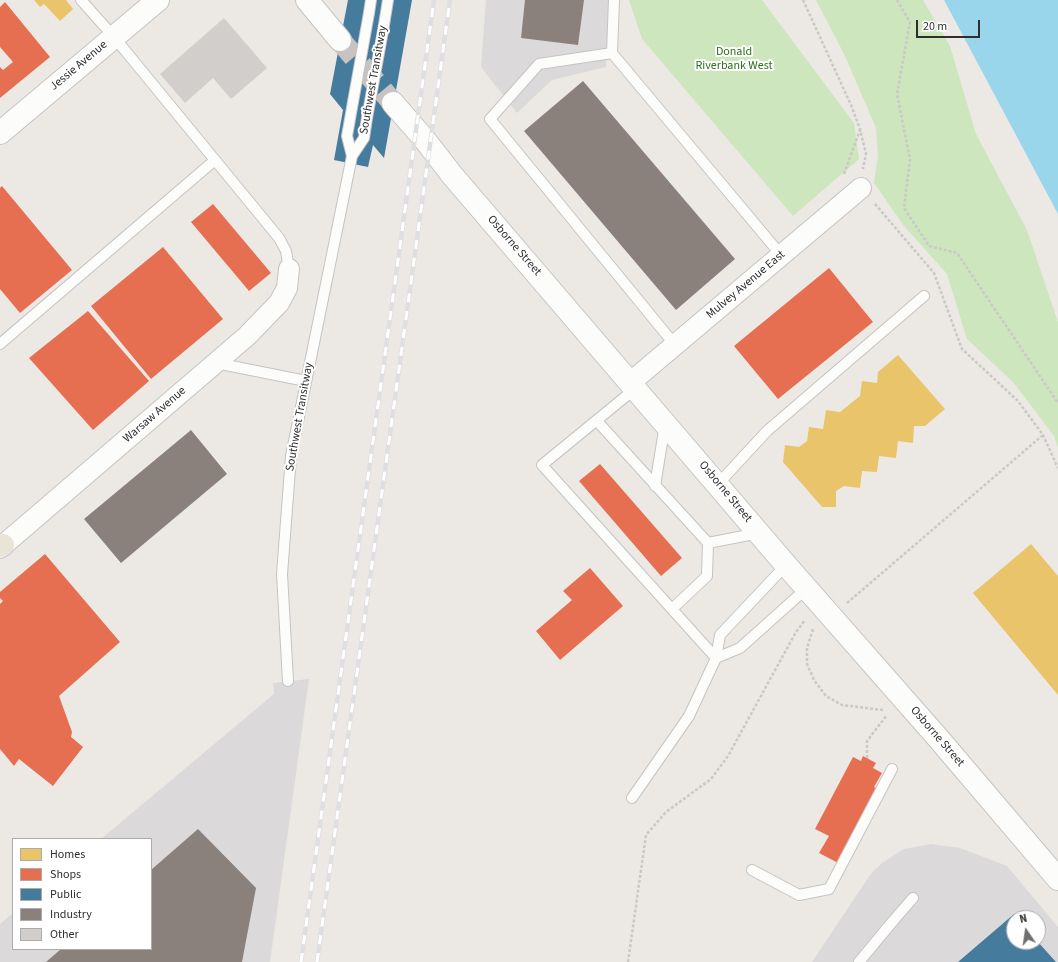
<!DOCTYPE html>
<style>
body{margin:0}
#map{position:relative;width:1058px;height:962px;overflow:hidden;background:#ece8e4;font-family:"Source Sans 3",sans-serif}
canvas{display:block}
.legend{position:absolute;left:12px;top:838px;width:140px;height:112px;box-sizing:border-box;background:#fff;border:1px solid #ababab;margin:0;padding:5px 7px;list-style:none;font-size:12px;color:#2e2e2e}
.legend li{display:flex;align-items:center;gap:8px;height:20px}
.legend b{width:20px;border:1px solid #ababab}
.north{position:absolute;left:1006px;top:910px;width:40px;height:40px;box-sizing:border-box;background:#fff;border:1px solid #ababab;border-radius:50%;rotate:347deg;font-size:11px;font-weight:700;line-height:16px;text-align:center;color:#2e2e2e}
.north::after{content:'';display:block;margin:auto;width:14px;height:18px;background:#706f6e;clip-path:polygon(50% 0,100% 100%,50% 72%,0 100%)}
.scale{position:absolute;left:916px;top:20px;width:64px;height:18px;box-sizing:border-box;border:2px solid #2e2e2e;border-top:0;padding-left:5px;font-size:12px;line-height:14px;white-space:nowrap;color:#2e2e2e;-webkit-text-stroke:3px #fff;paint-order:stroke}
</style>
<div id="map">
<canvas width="1058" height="962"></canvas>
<ul class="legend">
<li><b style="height:11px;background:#e9c46a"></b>Homes</li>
<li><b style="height:11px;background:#e76f51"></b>Shops</li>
<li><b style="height:11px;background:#457b9d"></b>Public</li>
<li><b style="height:11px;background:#8a817c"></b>Industry</li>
<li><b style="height:11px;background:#d1cecb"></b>Other</li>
</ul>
<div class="north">N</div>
<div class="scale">20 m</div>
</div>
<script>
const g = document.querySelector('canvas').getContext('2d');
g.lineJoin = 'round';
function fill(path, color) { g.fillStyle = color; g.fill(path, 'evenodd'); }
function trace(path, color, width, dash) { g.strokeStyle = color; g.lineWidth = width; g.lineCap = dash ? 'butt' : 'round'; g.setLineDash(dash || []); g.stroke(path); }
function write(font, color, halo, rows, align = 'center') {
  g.font = font + ' "Source Sans 3",sans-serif'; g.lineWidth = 4; g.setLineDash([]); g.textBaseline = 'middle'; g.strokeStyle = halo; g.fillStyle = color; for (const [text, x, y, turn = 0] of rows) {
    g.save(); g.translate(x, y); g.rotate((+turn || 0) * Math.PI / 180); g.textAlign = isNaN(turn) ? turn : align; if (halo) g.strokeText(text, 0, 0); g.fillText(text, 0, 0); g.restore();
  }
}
const industrial = new Path2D(`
 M486,0H609L606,67L552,80L517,113L481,67Z
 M309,679L270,962H0V924L13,913V949H151V839H101L274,694L273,683Z
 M931,844L960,848L1007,866L1058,927V962H812L870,875L882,863L904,849ZM1014,918H1038V942H1014Z`);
const green = new Path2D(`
 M629,0H762L854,123L859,159L793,216L642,39Z
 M816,0H923L950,46L976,134L1027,230L1058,322V448L1054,436L1013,382L967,339L947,274L904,226L874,183L878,155L876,128L845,56Z`);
const water = new Path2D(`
 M944,0H1058V214Z`);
const homes = new Path2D(`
 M34,0H66L73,9L60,21L44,4L40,7Z
 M898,355L945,409L925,426H914L913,443L898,441L896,458L879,456L877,472L862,471L860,488L844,486L836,491V507H822L783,462L785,445L799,447L807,441L809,427L823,429L826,410L840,412L860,396L862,381L877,383L878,372Z
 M1031,544L1058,576V695L973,593Z`);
const shops = new Path2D(`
 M5,2L50,57L0,98V67L3,70L13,62L0,47V7Z
 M2,186L72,270L20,313L0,289V188Z
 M213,204L271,273L249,291L191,222Z
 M163,247L223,319L151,379L91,306Z
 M829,268L873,322L778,399L734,346Z
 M88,311L149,381L93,430L29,358Z
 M600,464L682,558L661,576L579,481Z
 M45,554L120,642L59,696L72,732L71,737L83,747L53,786L19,759L14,766L0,749V604L3,601L0,598V592Z
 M590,568L623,606L560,660L536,631L572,600L563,591Z
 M863,756L876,763L873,768L882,773L874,787L879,789L840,864L819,853L829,836L815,829L853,757L861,761Z`);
const public = new Path2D(`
 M348,0H412L384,158L373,145L368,167L334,160L343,110L330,94Z
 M1014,914L1017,918H1014V942H1038L1056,962H958Z`);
const industry = new Path2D(`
 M525,0H584L578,45L521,38Z
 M583,81L735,259L676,310L524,131Z
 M191,430L227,474L121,563L84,519Z
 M198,829L256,888L242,962H46L61,949H151V870Z`);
const building = new Path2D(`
 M224,18L267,68L231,99L213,78L185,103L160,74Z`);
const secondaryTunnel = new Path2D(`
 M340,40L393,103`);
const path = new Path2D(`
 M803,0L851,105L860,129L866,154L863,169
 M897,0L910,22L897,94L910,159L904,208L929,246L957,253L1058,403
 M844,174L860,130
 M875,204L934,273L962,349L1018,401L1043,435L1058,468
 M847,603L1043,435
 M813,629L807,648V664L814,680L826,696L842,705L883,710
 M867,758V741L887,715
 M628,962L646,835L666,812L711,779L728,756L796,632L805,620`);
const service = new Path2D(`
 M81,0L114,37L279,238L286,251L289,269
 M369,13L371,0
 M383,31L388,0
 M612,53L614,0
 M352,156L347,136L353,102
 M0,344L215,160
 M675,345L490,119L539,64L612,53L781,255
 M216,363L306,381
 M636,388L542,465L716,658
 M597,421L708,543L707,576L672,609
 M718,484L767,431L924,296
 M655,486L665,424
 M708,543L759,533
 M716,658L740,648L807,588
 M288,681L282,574L291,456L352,156L364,138L367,118
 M632,798L689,716L716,658L720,635L786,565
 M752,870L799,895L829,889L892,769
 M859,962L893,921L913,898`);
const minor = new Path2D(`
 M631,382L861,188
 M0,548L247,336L279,303L287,288L289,269`);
const tertiary = new Path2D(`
 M0,133L158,0`);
const secondary = new Path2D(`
 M307,0L340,40
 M393,103L425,140L452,175L786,565L938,738L1058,879`);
const primary = new Path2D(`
 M0,546L3,545`);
const rail = new Path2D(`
 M301,962L434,0
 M317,962L450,0`);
const serviceBridge = new Path2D(`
 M353,102L369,13
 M367,118L383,31`);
const parkNames = [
 ["Donald",734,52],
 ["Riverbank West",734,66]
];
const streetNames = [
 ["Jessie Avenue",79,66,-40],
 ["Southwest Transitway",374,80,-80],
 ["Osborne Street",514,246,49],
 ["Mulvey Avenue East",746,285,-40],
 ["Warsaw Avenue",155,415,-41],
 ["Southwest Transitway",300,417,-80],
 ["Osborne Street",725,492,50],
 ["Osborne Street",937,737,49]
];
fill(industrial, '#dcd9db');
fill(green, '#cee6be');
fill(water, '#99d6ec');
fill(homes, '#e9c46a');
fill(shops, '#e76f51');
fill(public, '#457b9d');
fill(industry, '#8a817c');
fill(building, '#d1cecb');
trace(secondaryTunnel, '#c6c3c0', 22, [22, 11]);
trace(service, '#c5c4c5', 12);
trace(minor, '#c5c4c5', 22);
trace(tertiary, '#c5c4c5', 24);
trace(secondary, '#c5c4c5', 24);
trace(primary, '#c6c5c4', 24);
trace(path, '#c9c9c8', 2.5, [3, 2]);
trace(service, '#fcfcfb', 10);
trace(minor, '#fcfcfb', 20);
trace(tertiary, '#fcfcfb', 22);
trace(secondary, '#fcfcfb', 22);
trace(primary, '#e8e4d6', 22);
trace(rail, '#dfdfe1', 4.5);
trace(rail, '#fff', 3, [9]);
trace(serviceBridge, '#c5c4c5', 12, []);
trace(serviceBridge, '#fcfcfb', 10);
write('12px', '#2c6e1b', '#fff', parkNames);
write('12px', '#2e2e2e', '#fff', streetNames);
</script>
